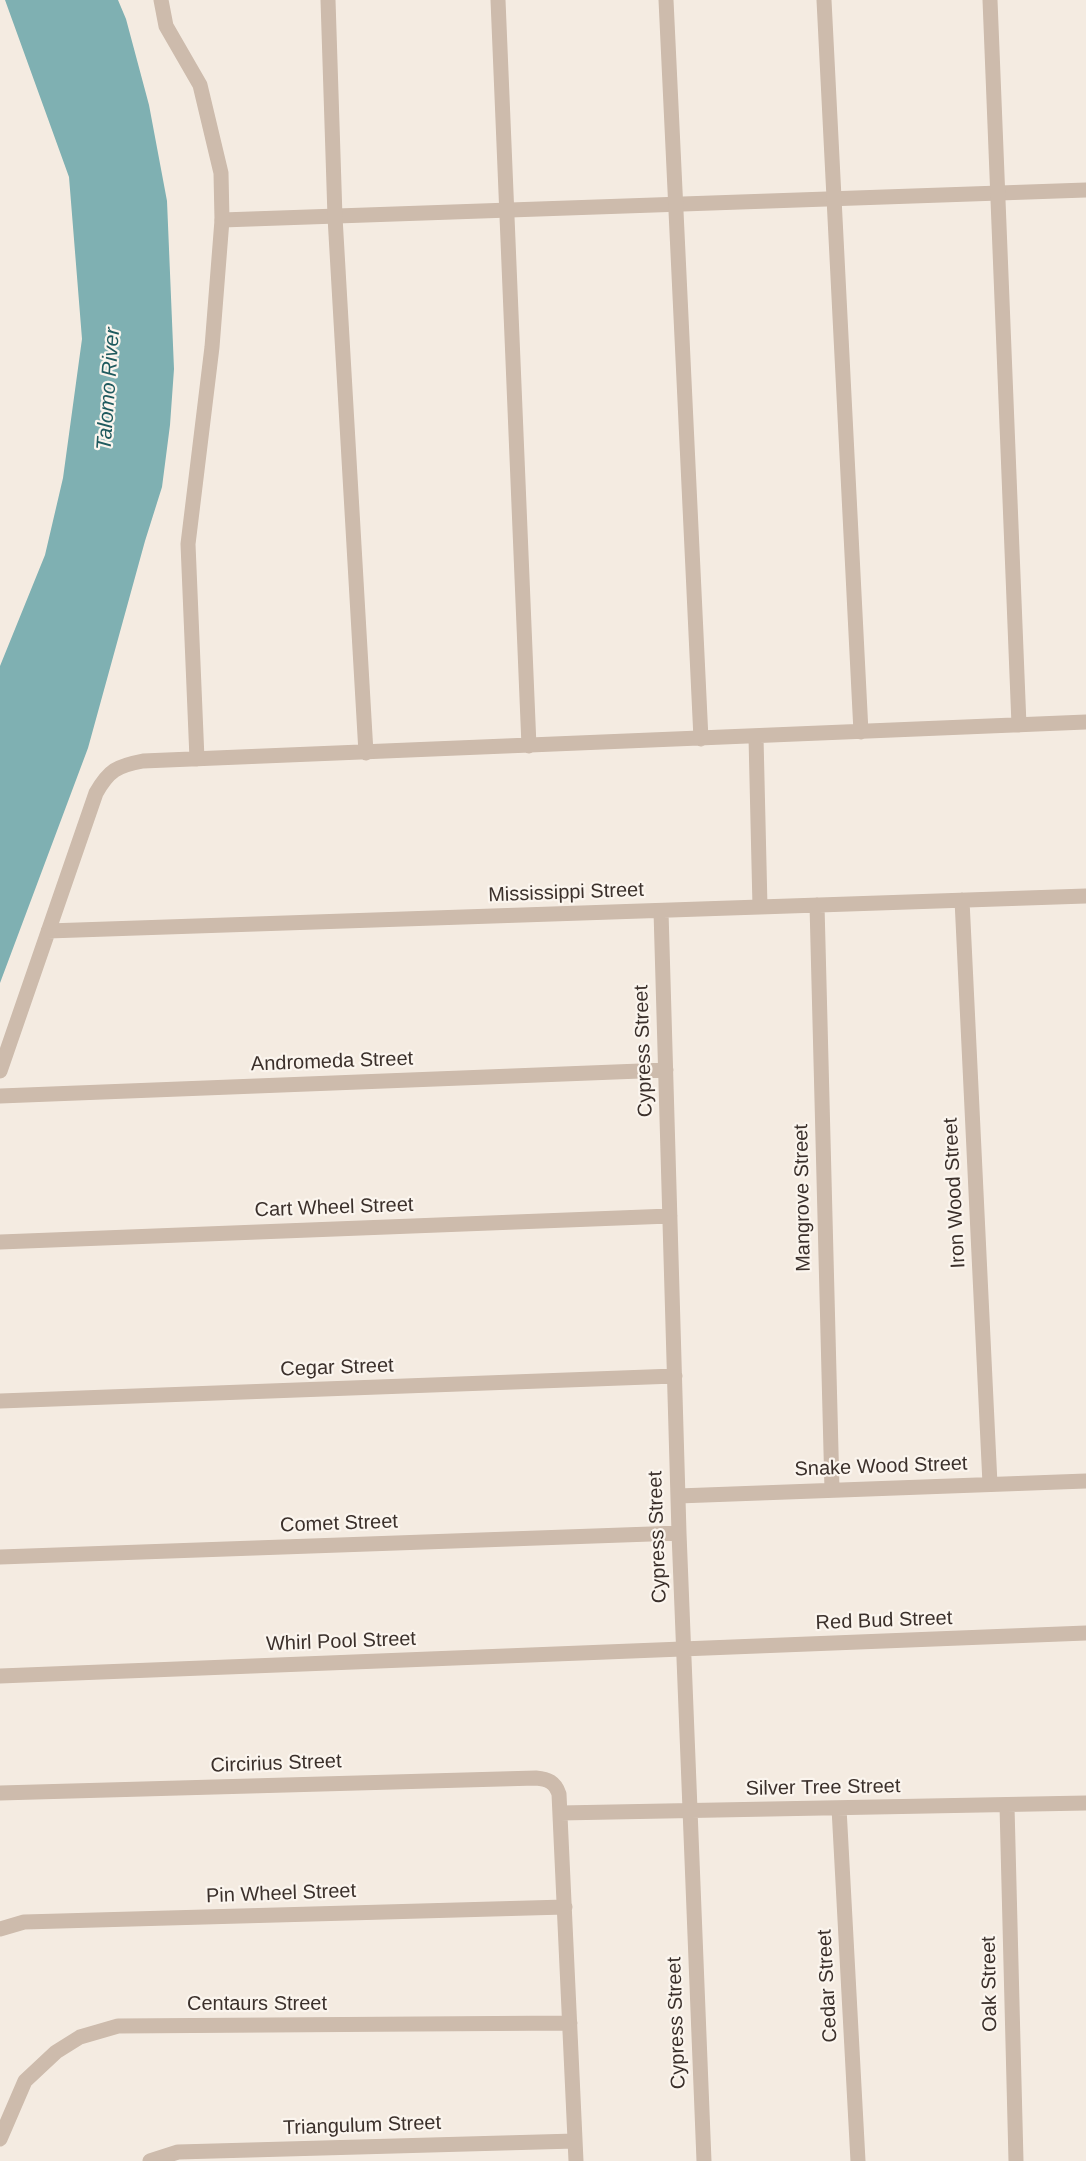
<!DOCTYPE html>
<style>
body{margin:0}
canvas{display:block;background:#f4ebe1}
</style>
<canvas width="1086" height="2161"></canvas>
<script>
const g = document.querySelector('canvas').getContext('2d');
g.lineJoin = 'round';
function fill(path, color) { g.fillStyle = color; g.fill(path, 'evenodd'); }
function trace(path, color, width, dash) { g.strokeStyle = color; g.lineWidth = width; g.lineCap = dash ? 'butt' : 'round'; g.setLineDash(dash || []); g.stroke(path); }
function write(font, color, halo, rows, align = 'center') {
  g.font = font + ' Helvetica,sans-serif'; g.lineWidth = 4.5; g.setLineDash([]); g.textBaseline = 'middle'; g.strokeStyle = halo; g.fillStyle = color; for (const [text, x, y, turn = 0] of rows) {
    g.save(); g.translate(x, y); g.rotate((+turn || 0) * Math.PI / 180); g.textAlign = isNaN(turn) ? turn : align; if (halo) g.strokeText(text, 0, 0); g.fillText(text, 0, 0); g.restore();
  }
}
const water = new Path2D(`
 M5,0H118L126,19L149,105L167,201L174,369L170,425L162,487L145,541L88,748L0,983V666L45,555L63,478L82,339L69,177Z`);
const service = new Path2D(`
 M222,220L1086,190`);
const minor = new Path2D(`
 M161,0L166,26L200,85L221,173L222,220L212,347L188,544L197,759
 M328,0L335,217L366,753
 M498,0L529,746
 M666,0L701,739
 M824,0L861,732
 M990,0L1019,725
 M756,737L760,907
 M962,900L990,1484
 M817,905L832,1490
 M661,911L679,1533L704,2161
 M48,931L1086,896
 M0,1071L96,793C109,770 117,766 143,761L1086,722
 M0,1096L666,1070
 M0,1242L670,1216
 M0,1401L675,1376
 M678,1496L1086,1481
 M0,1557L679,1533
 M0,1676L1086,1633
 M0,1793L536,1778C548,1779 555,1782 559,1794L576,2161
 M1007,1806L1016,2161
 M839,1808L858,2161
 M560,1813L1086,1803
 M0,1929L24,1922L565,1907
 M0,2139L25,2081L56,2052L80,2037L118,2026L570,2023
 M150,2161L178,2152L575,2141`);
const streetNames = [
 ["Mississippi Street",566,893,-2],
 ["Cypress Street",644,1051,-92],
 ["Andromeda Street",332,1062,-2],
 ["Iron Wood Street",955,1193,-93],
 ["Mangrove Street",803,1198,-91],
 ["Cart Wheel Street",334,1208,-2],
 ["Cegar Street",337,1368,-2],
 ["Snake Wood Street",881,1467,-2],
 ["Comet Street",339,1524,-2],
 ["Cypress Street",658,1537,-92],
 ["Red Bud Street",884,1621,-2],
 ["Whirl Pool Street",341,1642,-2],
 ["Circirius Street",276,1764,-2],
 ["Silver Tree Street",823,1788,-1],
 ["Pin Wheel Street",281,1894,-2],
 ["Oak Street",990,1984,-91],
 ["Cedar Street",828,1986,-93],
 ["Centaurs Street",257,2004],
 ["Cypress Street",677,2023,-92],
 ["Triangulum Street",362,2126,-2]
];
const waterNames = [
 ["Talomo River",109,389,-86]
];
fill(water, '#7fb0b2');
trace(service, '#cdbbac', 15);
trace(minor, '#cdbbac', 15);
write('20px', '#3b302b', '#fbf5ee', streetNames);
write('italic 21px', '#1f5a5e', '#fbf5ee', waterNames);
</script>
